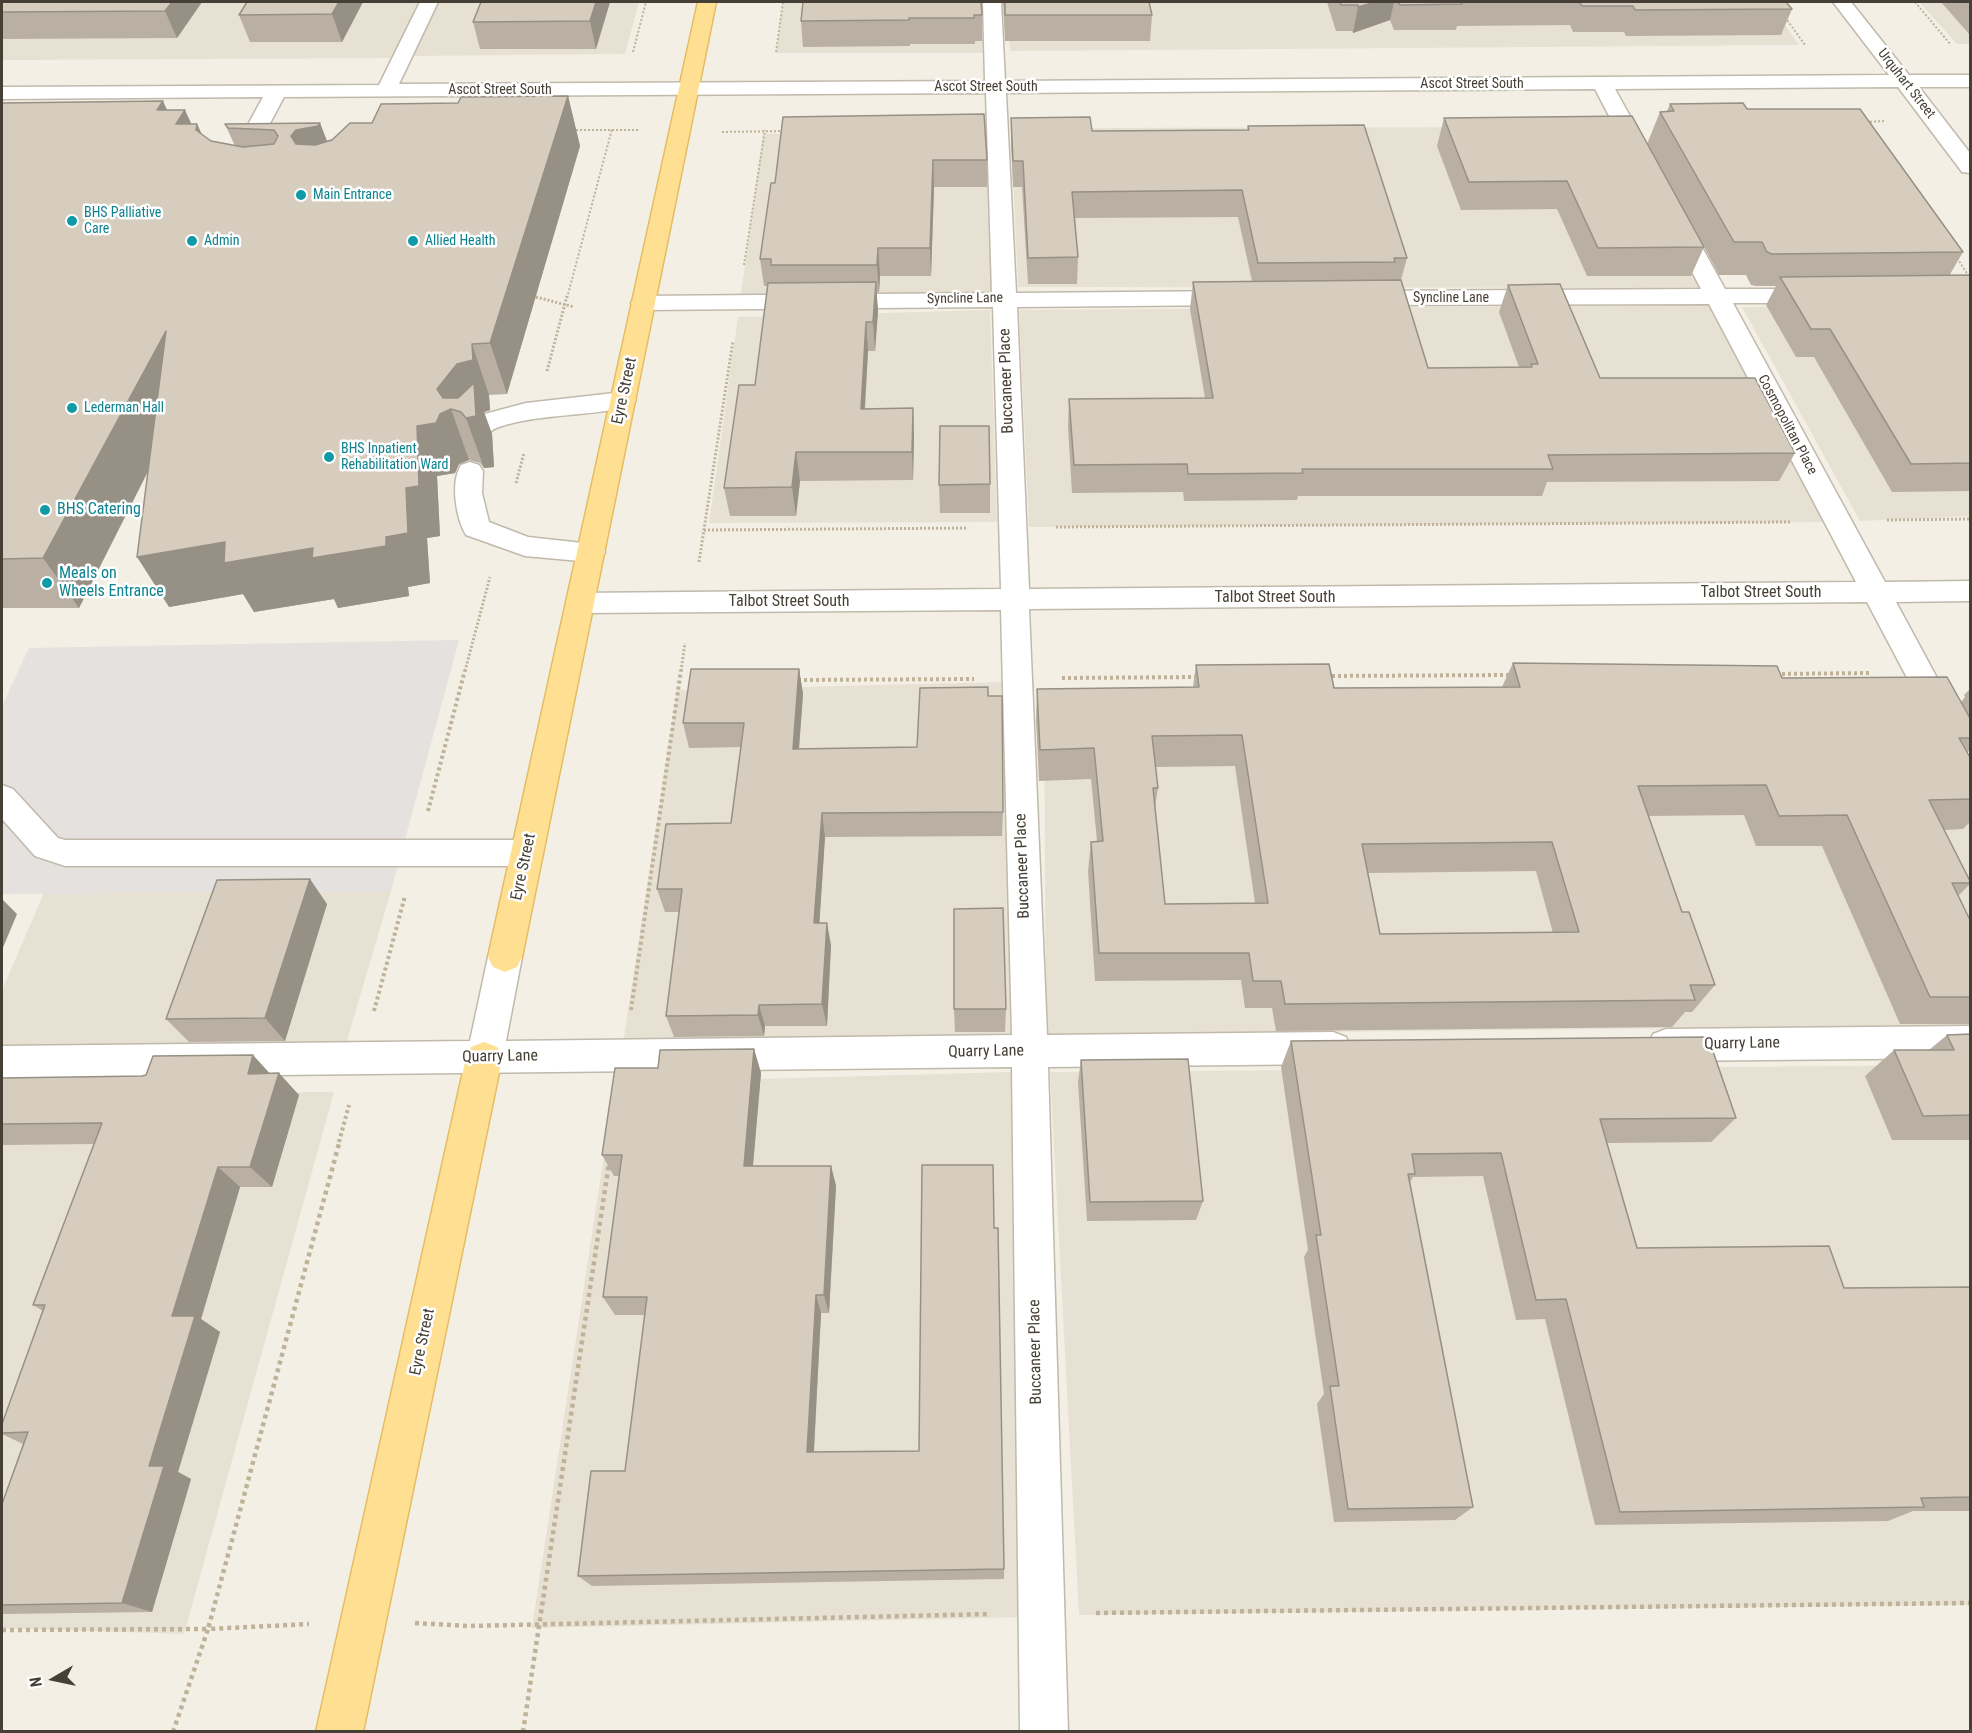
<!DOCTYPE html>
<style>
body{margin:0}
#map{position:relative;width:1972px;height:1733px;overflow:hidden;background:#f3efe5;font-family:"Roboto Condensed",sans-serif}
canvas{display:block}
.frame{position:absolute;inset:0;border:3px solid #453f35;pointer-events:none}
.north{position:absolute;left:24px;top:1649px;width:60px;height:60px;-webkit-text-stroke:4px #fff;paint-order:stroke;rotate:261deg;font-size:16px;font-weight:700;line-height:24px;text-align:center;color:#453f35}
.north::after{content:'';display:block;margin:auto;width:21px;height:27px;background:#453f35;clip-path:polygon(50% 0,100% 100%,50% 72%,0 100%)}
</style>
<div id="map">
<canvas width="1972" height="1733"></canvas>
<div class="frame"></div>
<div class="north">N</div>
</div>
<script>
const g = document.querySelector('canvas').getContext('2d');
g.lineJoin = 'round';
function fill(path, color) { g.fillStyle = color; g.fill(path, 'evenodd'); }
function trace(path, color, width, dash) { g.strokeStyle = color; g.lineWidth = width; g.lineCap = dash ? 'butt' : 'round'; g.setLineDash(dash || []); g.stroke(path); }
function write(font, color, halo, rows, align = 'center') {
  g.font = font + ' "Roboto Condensed",sans-serif'; g.lineWidth = 5; g.setLineDash([]); g.textBaseline = 'middle'; g.strokeStyle = halo; g.fillStyle = color; for (const [text, x, y, turn = 0] of rows) {
    g.save(); g.translate(x, y); g.rotate((+turn || 0) * Math.PI / 180); g.textAlign = isNaN(turn) ? turn : align; if (halo) g.strokeText(text, 0, 0); g.fillText(text, 0, 0); g.restore();
  }
}
const residential = new Path2D(`
 M2,2H419L393,58L2,60Z
 M437,2H639L625,54L411,56Z
 M783,2H987L988,53H776Z
 M1008,2H1769L1799,45L1010,51Z
 M1919,2H1970V44H1957Z
 M1616,127L1702,288L1018,287L1011,128Z
 M986,131L992,293L741,294L763,134Z
 M1970,303V516L1860,521L1742,307Z
 M1712,305L1827,522L1029,527L1019,310Z
 M990,310L997,522L709,523L738,317Z
 M1002,682L1015,1039L623,1044L677,690Z
 M1044,697L1970,814V1025L1046,1035Z
 M391,891L346,1044L2,1045V990L44,893Z
 M1970,1065V1605L1079,1615L1050,1072Z
 M1011,1072L1025,1617L532,1628L615,1083Z
 M334,1092L184,1634L2,1628V1094Z`);
const parking = new Path2D(`
 M459,640L391,891L2,894V706L29,648Z`);
const pathFar3 = new Path2D(`
 M1915,2L1951,45
 M1785,17L1805,45
 M633,52L646,2
 M776,52L783,2
 M1866,122L1885,121
 M572,130H640
 M722,132L784,131
 M1957,258L1970,278
 M744,265L765,130
 M532,296L538,298
 M567,298L612,129`);
const pathFar2 = new Path2D(`
 M532,296L574,307
 M547,371L567,296
 M516,483L524,453
 M1887,520L1970,519
 M1056,527L1790,522
 M704,530L968,528
 M699,562L733,341
 M465,671L490,577
 M681,671L685,643`);
const pathFar1 = new Path2D(`
 M1776,674L1871,673
 M1326,676L1511,675
 M1062,678L1199,677
 M798,680L974,679
 M428,811L465,670
 M631,1010L681,670
 M374,1011L405,896
 M339,1142L349,1105`);
const path = new Path2D(`
 M1096,1613L1970,1603
 M415,1623L469,1626L990,1614
 M2,1630L208,1629L340,1140
 M173,1732L208,1629L309,1624
 M523,1732L609,1163`);
const minor = new Path2D(`
 M420,2H438L399,84L985,81L983,2H1001L1005,81L1889,75L1833,2H1851L1909,75H1970V87H1919L1970,153V173L1962,172L1898,87L1615,89L1652,156L1649,161H1633L1630,156L1595,89L1006,93L1016,293L1236,291L1244,293L1248,298L1244,303L1236,305L1017,307L1029,589L1856,582L1709,304L1362,305L1354,303L1350,298L1354,293L1362,291L1701,289L1666,222L1669,217H1685L1688,222L1725,289H1815L1823,291L1827,296L1823,301L1815,303H1733L1885,582L1970,581V601L1896,602L1970,739V779L1959,776L1867,602L1029,609L1047,1035L1333,1032L1346,1037L1351,1048L1346,1059L1333,1064L1048,1067L1068,1732H1020L1012,1067L2,1078V1046L470,1041L488,957L493,947L505,942L517,947L522,957L506,1041L1012,1035L1001,610L580,613L570,610L566,603L570,596L580,593L1001,589L993,307L643,310L635,308L631,303L635,298L643,296L992,293L986,93L284,97L249,163L246,168H230L227,163L263,97L2,99V87L379,85Z
 M623,392L632,394L636,400L632,406C588,417 542,413 499,427C481,432 488,453 462,446L458,440L477,416L526,403Z
 M470,462L479,465L483,471L482,493L489,522L528,537L601,545L605,552L601,559L591,562L525,556L466,535C456,518 450,482 461,465Z
 M2,785L13,789L58,838L65,840H527L539,844L543,853L539,862L527,866H65L35,856L2,819Z
 M1970,1026V1058L1666,1061L1653,1056L1648,1045L1653,1034L1666,1029Z`);
const major = new Path2D(`
 M698,2H716L522,957L517,967L505,972L493,967L488,957Z
 M484,1042L497,1047L502,1058L363,1732H316L466,1058L471,1047Z`);
const wall = new Path2D(`
 M2,2H202L177,38L2,39Z
 M247,2H363L342,42H250L239,15Z
 M481,2H610L596,49H480L473,22Z
 M1003,2H1149L1152,15L1150,41H1005Z
 M1327,2H1786L1792,9L1781,35L1626,36L1624,32H1573L1570,25L1457,26L1456,30H1394L1390,20L1353,33L1352,31H1336Z
 M1941,2H1971V34H1969Z
 M982,15V41H975V44H910V46L803,47L801,21Z
 M568,96L580,146L507,394L489,395L490,410L484,412L492,434L494,467L484,468L480,463L469,460L459,464L455,473L437,476L440,536L427,538L430,583L408,587L409,596L338,608L334,599L254,612L243,594L169,607L148,472L79,608H2V103L167,110L191,124H197L202,135L211,141L235,146L225,124L320,123L327,141L372,123L458,103Z
 M1670,104L1747,109L1963,252L1949,276L1971,275V491L1892,492L1814,357H1796L1766,305L1776,286H1756L1751,285L1746,275H1719L1704,247L1691,276H1587L1557,209L1461,210L1437,146L1444,118L1647,144L1660,112L1667,111Z
 M783,117L987,160V187H934L931,276H880L879,292H876L878,311L875,351H868L865,409L913,408L914,437L913,480L800,481L796,516H730L724,488L755,385L768,286H764L760,259L775,183Z
 M1011,118L1092,131L1247,130L1248,126L1407,258L1401,280L1428,368L1519,367L1499,312L1508,285L1600,378L1795,453L1779,481L1547,482L1542,496H1298L1297,500L1184,501L1183,492L1072,493L1068,427L1069,399L1205,398L1190,309L1193,282L1252,281L1238,217L1075,218L1078,257L1077,284H1028L1022,187H1013L1011,144Z
 M990,484V513H940L939,485Z
 M1513,663L1782,678L1961,702L1965,697L1964,695L1971,688V749L1967,753L1971,759V821L1963,829L1944,830L1971,883L1958,896L1971,922V1024H1900L1822,846H1756L1744,815L1648,816L1682,912L1715,985L1692,1012H1685L1672,1027L1276,1031L1272,1008H1245L1241,980L1095,981L1088,871L1091,842L1097,841L1091,779L1039,781L1036,720L1037,689L1193,687L1196,665L1334,688L1502,687ZM1235,766L1255,903L1165,904L1155,807L1158,788L1155,767ZM1536,871L1553,933L1380,934L1368,873Z
 M799,669L803,694L799,749L917,747L988,696L1003,812L1002,836L825,837L819,923L831,945L827,1026H765L764,1036L674,1037L666,1016L679,912H665L657,889L731,823L741,747L689,748L683,723Z
 M327,904L285,1041L189,1042L166,1019Z
 M954,1009H1006L1005,1032H955Z
 M1971,1034V1140H1892L1865,1076L1894,1050H1929L1947,1035Z
 M1291,1041L1736,1118L1711,1142L1607,1143L1637,1248L1844,1288L1971,1287V1511H1913L1888,1521L1595,1525L1545,1319L1516,1320L1483,1176L1413,1177L1410,1182L1473,1507L1455,1520L1334,1522L1317,1404L1324,1394L1304,1257L1308,1250L1281,1067Z
 M754,1049L761,1073L753,1166H831L836,1186L829,1313H821L814,1452L1004,1569V1579L592,1586L578,1576L625,1471L645,1315H615L603,1297L620,1176H614L602,1155L658,1068Z
 M1081,1060L1203,1201L1196,1220L1087,1221L1078,1082Z
 M270,1073L299,1095L272,1187H240L201,1319L220,1332L178,1472L191,1479L152,1612L2,1614V1504L23,1444L2,1434V1424L43,1311L33,1305L94,1144L2,1145V1078L142,1076Z`);
const shadedWall = new Path2D(`
 M172,2H202L177,38L165,11Z
 M339,2H363L342,42L332,14Z
 M596,2H610L596,49L590,21Z
 M1376,2H1394L1390,20L1353,33L1358,7Z
 M568,96L580,146L507,394L490,343Z
 M163,101L186,151L157,110Z
 M185,110L208,160L176,124Z
 M320,123L339,173L316,180L291,136L296,130Z
 M197,124L220,173L196,130Z
 M933,160L934,187L931,276L930,248Z
 M878,248L880,276L879,292L877,265Z
 M876,282L878,311L875,351L873,322Z
 M866,322L868,351L863,438L861,409Z
 M166,331L193,381L79,608L43,558Z
 M472,344L489,395L490,410L484,412L492,434L494,467L484,468L466,418L461,412L451,409L469,460L459,464L455,473L437,476L440,536L427,538L430,583L408,587L409,596L338,608L334,599L254,612L243,594L169,607L137,557L225,542L386,537L406,488L417,426L437,389Z
 M913,408L914,437L913,480L912,452Z
 M796,452L800,481L796,516L792,487Z
 M799,669L803,694L797,773L793,749Z
 M822,813L825,837L818,945L814,923Z
 M310,879L327,904L285,1041L265,1018Z
 M2,899L17,914L2,950Z
 M827,923L831,945L827,1026L822,1004Z
 M759,1005L765,1026L764,1036L758,1015Z
 M754,1049L761,1073L751,1187L744,1166Z
 M253,1055L274,1078L248,1074Z
 M279,1073L299,1095L272,1187L250,1167Z
 M831,1166L836,1186L829,1313L824,1295Z
 M218,1167L240,1187L201,1319L220,1332L178,1472L191,1479L152,1612L122,1603L149,1466L172,1316Z
 M816,1295L821,1313L813,1466L807,1452Z`);
const building = new Path2D(`
 M2,2H172L165,11L2,12Z
 M247,2H339L332,14L239,15Z
 M481,2H596L590,21L473,22Z
 M803,2H981L982,15H974V18H909V20L801,21Z
 M1005,2H1149L1152,15H1005Z
 M1340,2H1376L1358,7V5H1341Z
 M1398,2H1461L1462,4L1400,5Z
 M1579,2H1786L1792,9L1635,10L1633,6H1582Z
 M568,96L490,343L472,344L473,360L457,364L437,389L443,398H458L474,383L476,416L466,418L461,412L451,409L440,414L436,423L417,426L419,486L406,488L408,533L386,537V546L312,558L313,548L224,563L225,542L137,557L166,331L43,558L2,559V103L163,101L157,110H185L176,124H197L196,130L211,141L243,147L274,144L278,136L274,130L228,128L225,124L320,123L318,126L296,130L291,136L296,144L315,145L332,140L350,123H372L381,104L458,103L461,97Z
 M1743,103L1747,109H1860L1963,252L1772,254L1767,252L1762,242H1734L1660,112L1674,111L1670,104Z
 M984,114L987,160H933L930,248H878L877,265H771V259H760L771,183H775L783,117Z
 M1632,116L1704,247L1598,248L1567,181L1469,182L1444,118Z
 M1090,117L1092,131L1249,130L1248,126L1364,125L1407,258H1394L1395,262L1258,263L1242,190L1072,192L1078,257L1028,258L1023,161H1013L1011,118Z
 M1971,275V463L1911,464L1830,329H1811L1780,277Z
 M1401,280L1428,368L1532,367L1531,364H1538L1508,285L1560,284L1600,378H1755L1795,453L1548,455L1553,469H1302L1303,473L1188,474L1187,464L1074,465L1069,399L1213,398L1193,282Z
 M876,282L873,322H866L861,409L913,408L912,452H796L792,487L724,488L739,385H755L768,283Z
 M940,426H989L990,484L939,485Z
 M1513,663L1777,666L1782,678L1947,677L1971,720V738H1959L1971,759V799L1929,800L1971,883H1952L1971,922V997H1930L1847,815L1779,816L1766,785L1638,786L1682,912H1689L1715,985H1690L1695,1000L1285,1004L1281,981H1253L1249,953H1099L1091,842L1103,841L1094,748L1040,750L1037,689L1199,687L1196,665L1329,664L1334,688L1520,687ZM1242,735L1268,903L1165,904L1153,788H1158L1152,736ZM1552,842L1579,932L1380,934L1362,844Z
 M691,669H799L793,749L917,747L920,688L988,687V696H1002L1003,812L822,813L814,923H827L822,1004L759,1005L758,1015L666,1016L682,889H657L666,824L731,823L744,723H683Z
 M310,879L265,1018L166,1019L217,880Z
 M1003,908L1006,1009H954V909Z
 M1971,1034V1115L1923,1116L1894,1050H1954L1947,1035Z
 M1708,1037L1736,1118L1600,1119L1637,1248L1829,1246L1844,1288L1971,1287V1497L1921,1498L1924,1507L1620,1512L1566,1299L1536,1300L1501,1153L1412,1154L1415,1174H1408L1473,1507L1348,1509L1330,1386H1339L1316,1235H1321L1291,1041Z
 M754,1049L744,1166H831L824,1295H816L807,1452L919,1451L922,1165H993L994,1228H998L1004,1569L578,1576L591,1471H625L647,1297H603L622,1155H602L615,1068H658L660,1050Z
 M253,1055L248,1074L279,1073L250,1167H218L172,1316H195L149,1466H164L122,1603L2,1605V1504L28,1432L2,1433V1424L45,1305H33L102,1123L2,1124V1078L142,1076L146,1075L153,1056Z
 M1188,1059L1203,1201L1090,1202L1081,1060Z`);
const markers = [
 [301,195,6,"#0f9aa8"],
 [72,221,6,"#0f9aa8"],
 [192,241,6,"#0f9aa8"],
 [413,241,6,"#0f9aa8"],
 [72,408,6,"#0f9aa8"],
 [329,457,6,"#0f9aa8"],
 [45,510,6,"#0f9aa8"],
 [47,583,6,"#0f9aa8"]
];
const farStreetnames = [
 ["Ascot Street South",1472,84],
 ["Urquhart Street",1906,84,52],
 ["Ascot Street South",986,87],
 ["Ascot Street South",500,90],
 ["Syncline Lane",1451,298],
 ["Syncline Lane",965,299,-1],
 ["Cosmopolitan Place",1787,425,62]
];
const farCulturenames = [
 ["Main Entrance",313,195],
 ["BHS Palliative",84,213],
 ["Care",84,229],
 ["Admin",204,241],
 ["Allied Health",425,241],
 ["Lederman Hall",84,408],
 ["BHS Inpatient",341,449],
 ["Rehabilitation Ward",341,465]
];
const streetNames = [
 ["Buccaneer Place",1007,381,-92],
 ["Eyre Street",625,391,-78],
 ["Talbot Street South",1761,593],
 ["Talbot Street South",1275,598],
 ["Talbot Street South",789,602],
 ["Buccaneer Place",1023,866,-92],
 ["Eyre Street",524,867,-78],
 ["Quarry Lane",1742,1044,-1],
 ["Quarry Lane",986,1052,-1],
 ["Quarry Lane",500,1057,-1],
 ["Eyre Street",423,1342,-78],
 ["Buccaneer Place",1036,1352,-91]
];
const cultureNames = [
 ["BHS Catering",57,510],
 ["Meals on",59,574],
 ["Wheels Entrance",59,592]
];
fill(residential, '#e7e1d3');
fill(parking, '#e4e1de');
trace(minor, '#c1b9ab', 3);
trace(major, '#e4bd62', 3);
trace(pathFar3, '#c0b299', 2, [2, 2]);
trace(pathFar2, '#c0b299', 3, [2, 2]);
trace(pathFar1, '#c0b299', 4, [3, 3]);
trace(path, '#c0b299', 4.5, [4, 4]);
fill(minor, '#fff');
fill(major, '#ffe093');
fill(wall, '#b9b0a3');
fill(shadedWall, '#969085');
fill(building, '#d7cdbe');
trace(building, '#969085', 1.5);
for (const [x, y, r, color] of markers) { const dot = new Path2D(); dot.arc(x, y, r, 0, 2 * Math.PI); g.fillStyle = color; g.fill(dot); trace(dot, '#fff', 2); }
write('14px', '#453f35', '#fff', farStreetnames);
write('14px', '#0d838f', '#fff', farCulturenames, 'left');
write('16px', '#453f35', '#fff', streetNames);
write('16px', '#0d838f', '#fff', cultureNames, 'left');
</script>
